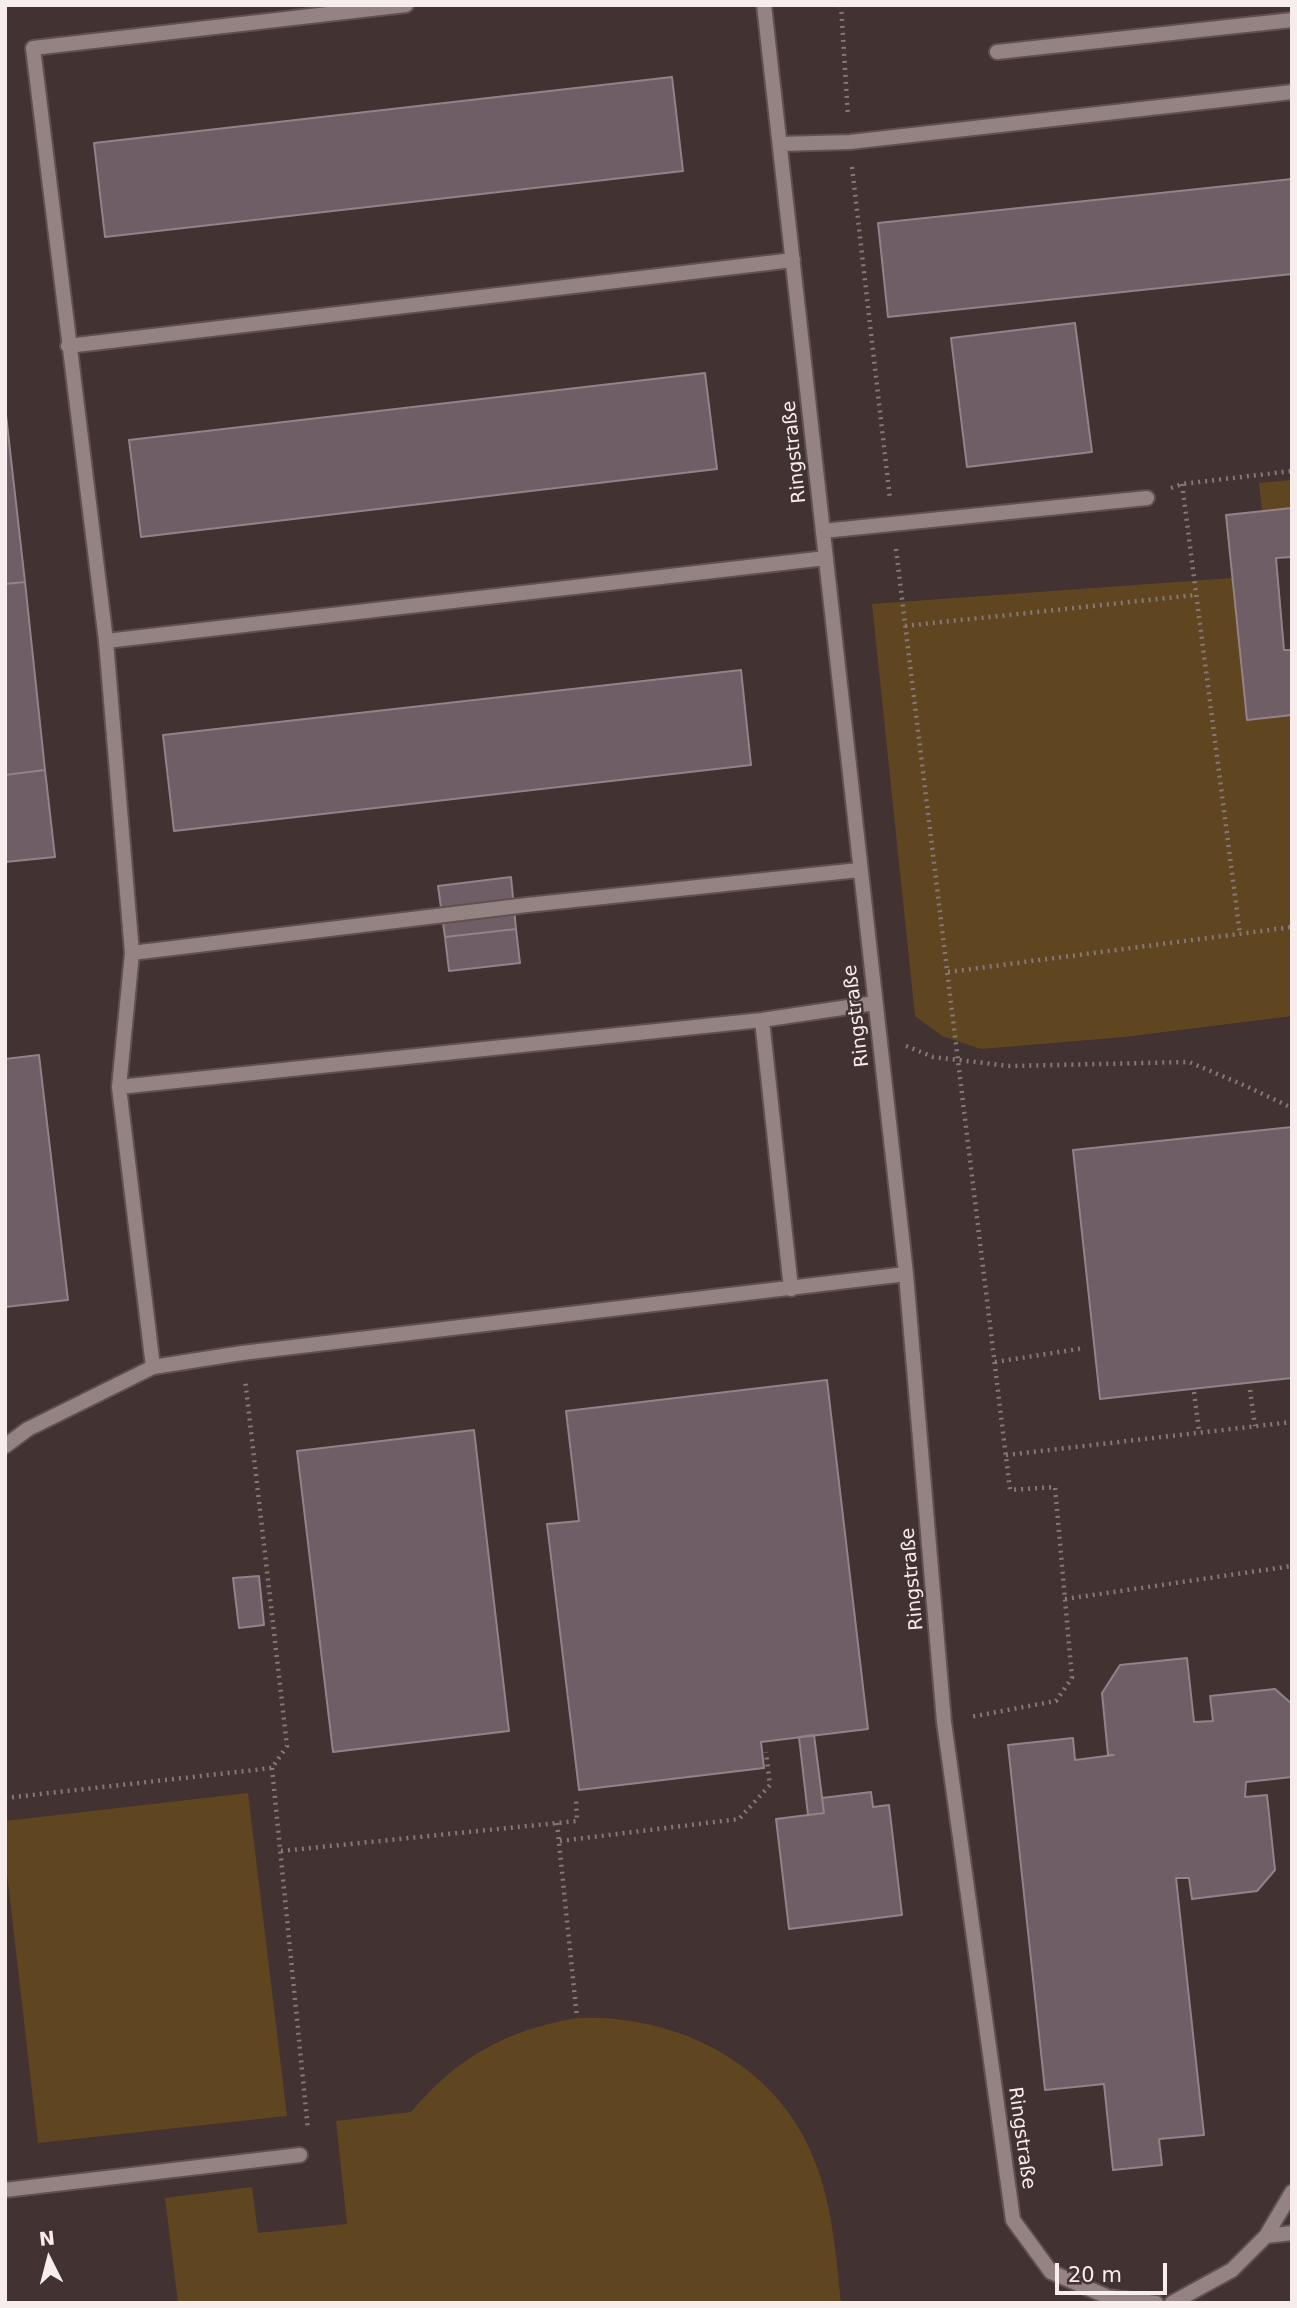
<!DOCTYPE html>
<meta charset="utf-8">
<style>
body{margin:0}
#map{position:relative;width:1297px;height:2308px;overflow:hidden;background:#423232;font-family:"DejaVu Sans",sans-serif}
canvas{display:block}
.frame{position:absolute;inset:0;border:7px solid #f8eded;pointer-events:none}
.north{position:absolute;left:14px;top:2224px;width:70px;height:70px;-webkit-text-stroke:5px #423232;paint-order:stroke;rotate:354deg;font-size:19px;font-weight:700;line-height:28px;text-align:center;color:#f8eded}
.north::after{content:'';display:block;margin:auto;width:24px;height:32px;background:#f8eded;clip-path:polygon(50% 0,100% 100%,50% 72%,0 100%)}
.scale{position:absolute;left:1055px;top:2263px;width:112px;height:32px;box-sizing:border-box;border:4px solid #f8eded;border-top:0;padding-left:9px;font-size:21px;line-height:24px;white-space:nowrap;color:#f8eded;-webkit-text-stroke:5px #423232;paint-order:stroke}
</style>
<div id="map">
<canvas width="1297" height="2308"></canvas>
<div class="frame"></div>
<div class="north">N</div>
<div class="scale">20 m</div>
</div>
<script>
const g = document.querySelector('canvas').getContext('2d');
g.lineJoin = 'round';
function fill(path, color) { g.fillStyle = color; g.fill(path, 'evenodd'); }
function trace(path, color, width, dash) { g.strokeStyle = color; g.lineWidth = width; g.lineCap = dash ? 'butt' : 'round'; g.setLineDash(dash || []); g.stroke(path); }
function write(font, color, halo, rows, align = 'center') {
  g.font = font + ' "DejaVu Sans",sans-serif'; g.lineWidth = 5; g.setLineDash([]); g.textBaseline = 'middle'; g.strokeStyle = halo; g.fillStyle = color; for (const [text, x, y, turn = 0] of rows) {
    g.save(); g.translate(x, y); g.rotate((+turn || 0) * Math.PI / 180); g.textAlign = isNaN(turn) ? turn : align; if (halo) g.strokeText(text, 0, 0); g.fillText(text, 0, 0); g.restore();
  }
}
const green = new Path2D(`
 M1292,480V508L1262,511L1259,483Z
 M1232,578L1247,719L1292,715V1016L1124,1037L981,1049L942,1036L915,1016L872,604Z
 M248,1793L287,2116L38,2143L5,1856V1821Z
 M577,2018C679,2014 782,2066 817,2167C833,2211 836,2257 841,2303H178L165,2198L252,2187L258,2233L347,2224L336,2121L411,2112C457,2057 507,2030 577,2018Z`);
const building = new Path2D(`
 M672,77L683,171L105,237L94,143Z
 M1292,179V274L888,317L878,223Z
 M1075,323L1092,452L967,467L951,338Z
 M705,373L717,469L141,537L129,440Z
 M5,406L25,582L5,584Z
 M1292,508V557L1276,558L1284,650H1292V715L1247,720L1226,515Z
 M25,582L45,770L5,775V584Z
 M741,670L751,765L174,831L163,735Z
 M45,770L55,857L5,862V775Z
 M511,877L516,929L445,937L438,886Z
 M516,929L520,963L449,971L445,937Z
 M39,1055L68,1300L5,1307V1059Z
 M1292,1127V1378L1100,1399L1073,1150Z
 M827,1380L868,1729L761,1742L764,1768L579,1790L547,1524L579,1521L566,1411Z
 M474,1430L509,1731L333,1752L297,1451Z
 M259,1576L264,1625L239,1628L233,1578Z
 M1187,1658L1194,1722L1213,1721L1210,1696L1275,1689L1292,1704V1777L1246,1782L1245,1797L1267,1795L1275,1870L1257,1891L1192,1899L1189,1878H1176L1204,2135L1159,2139L1162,2165L1113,2170L1104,2084L1045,2090L1008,1745L1073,1738L1075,1760L1114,1755H1108L1102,1693L1120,1665Z
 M814,1735L824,1813L808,1815L799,1737Z
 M871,1792L873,1807L889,1805L902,1915L789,1929L776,1819L824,1813L822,1798Z`);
const path = new Path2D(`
 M841,5L848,116
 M852,167L890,499
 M1182,484L1240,935
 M1171,488L1182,484L1292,471
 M896,549L1010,1490L1055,1487L1072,1678L1056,1701L970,1717
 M905,626L1196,595
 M948,972L1292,927
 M906,1046L933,1057L1010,1066L1189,1062L1246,1086L1292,1108
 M995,1362L1085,1348
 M1250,1390L1255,1426
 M1194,1392L1199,1431
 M1006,1455L1292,1422
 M1065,1599L1292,1566
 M272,1768L308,2130
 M5,1798L272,1768L287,1746L245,1379
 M557,1823L577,2018
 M560,1841L739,1819L770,1785L766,1752
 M281,1851L577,1821L576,1799`);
const service = new Path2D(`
 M406,5L33,48L106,641L132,953L119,1087L762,1020L875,1003
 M764,5L906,1274L944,1722L1013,2220L1051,2272L1108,2297L1156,2303
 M997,52L1292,20
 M780,144L850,142L1292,92
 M68,346L793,260
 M823,531L1147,498
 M106,641L826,558
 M132,953L527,905L859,870
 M762,1020L791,1289
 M119,1087L153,1367
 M5,1446L28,1429L153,1367L242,1353L906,1274
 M5,2190L300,2155
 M1266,2236L1292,2233
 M1172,2303L1232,2270L1266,2236L1292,2192`);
const streetNames = [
 ["Ringstraße",795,452,-96],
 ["Ringstraße",857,1016,-97],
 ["Ringstraße",913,1579,-95],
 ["Ringstraße",1021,2138,82]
];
fill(green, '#5f4620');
fill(building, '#6f5e66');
trace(building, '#93828a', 2);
trace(service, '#5f5151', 18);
trace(path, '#867878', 4.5, [2, 5]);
trace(service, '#958282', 14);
write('19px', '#f8eded', '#423232', streetNames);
</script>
